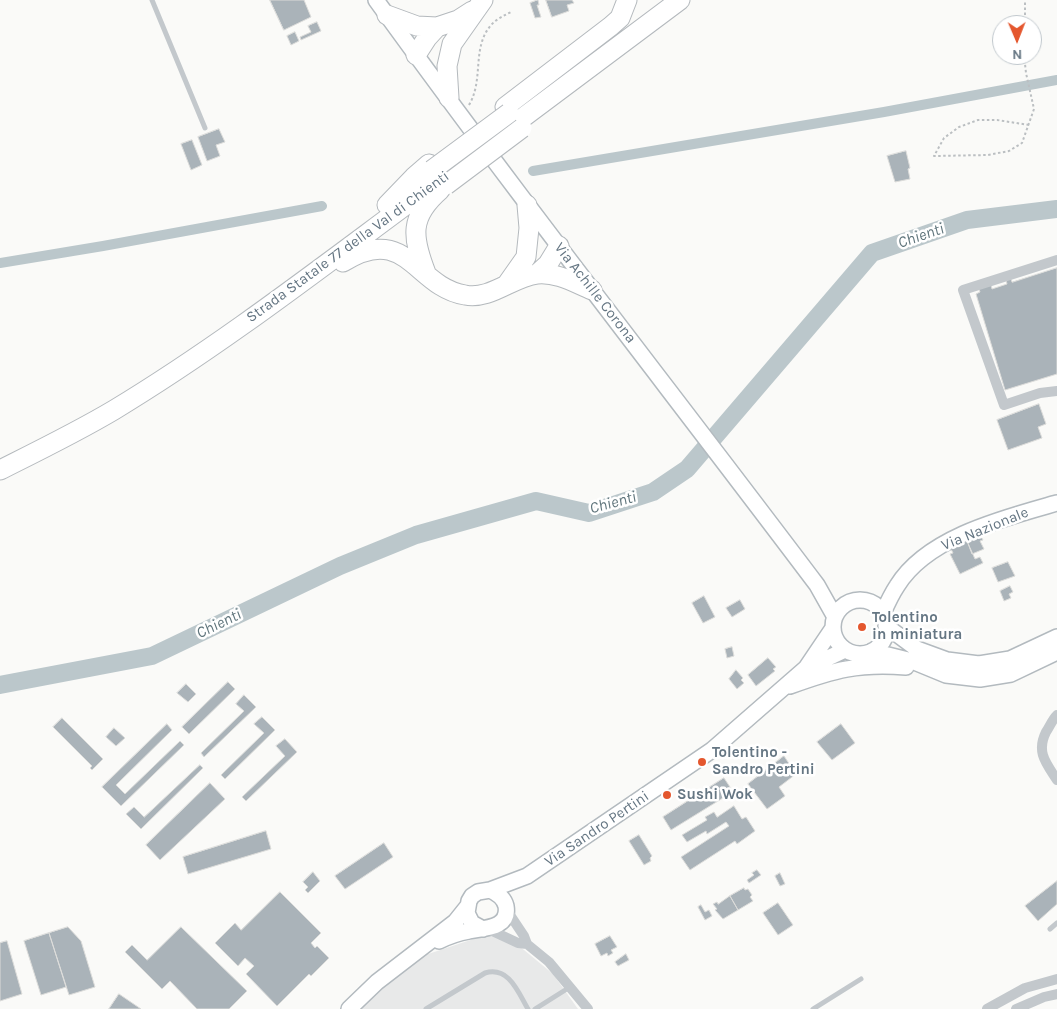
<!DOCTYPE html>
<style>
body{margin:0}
#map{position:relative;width:1057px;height:1009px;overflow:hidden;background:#fafaf8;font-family:Karla,sans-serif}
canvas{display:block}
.north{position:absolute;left:992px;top:15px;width:50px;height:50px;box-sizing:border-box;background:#fff;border:1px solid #c1c8cd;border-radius:50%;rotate:179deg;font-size:14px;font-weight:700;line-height:20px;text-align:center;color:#657683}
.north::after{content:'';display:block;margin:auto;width:18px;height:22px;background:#e4572e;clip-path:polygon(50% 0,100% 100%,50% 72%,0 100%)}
</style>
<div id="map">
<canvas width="1057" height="1009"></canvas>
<div class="north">N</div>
</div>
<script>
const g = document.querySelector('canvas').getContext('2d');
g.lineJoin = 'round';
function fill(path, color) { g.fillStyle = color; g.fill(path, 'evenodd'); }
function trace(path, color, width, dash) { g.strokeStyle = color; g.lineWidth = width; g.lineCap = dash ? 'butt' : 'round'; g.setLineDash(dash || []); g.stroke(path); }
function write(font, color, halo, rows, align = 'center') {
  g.font = font + ' Karla,sans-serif'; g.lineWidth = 5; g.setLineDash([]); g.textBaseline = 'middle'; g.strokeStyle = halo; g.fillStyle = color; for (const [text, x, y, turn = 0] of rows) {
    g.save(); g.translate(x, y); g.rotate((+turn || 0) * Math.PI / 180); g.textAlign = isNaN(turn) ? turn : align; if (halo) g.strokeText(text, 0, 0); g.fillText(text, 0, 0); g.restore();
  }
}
const built = new Path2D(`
 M495,932L518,945L553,974L578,1009H355L419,957Z`);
const canal = new Path2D(`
 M533,171L884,112L1057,80
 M0,263L103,246L322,206`);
const river = new Path2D(`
 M0,685L152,656L340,566L416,535L536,501L589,513L653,492L687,469L872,253L967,220L1057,209`);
const building = new Path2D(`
 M270,0H304L311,17L284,30Z
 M538,0L539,5H537L541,17L535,18L530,3Z
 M546,0H572L574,3L567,5L569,11L552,17Z
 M317,22L321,31L301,40L300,37L311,32L308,26Z
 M295,32L299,41L291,45L287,36Z
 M219,129L225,142L216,145L220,156L207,161L198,137Z
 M192,140L202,165L191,170L181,144Z
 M906,151L910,168L908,169L910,179L895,182L887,156Z
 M1057,268V374L1005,390L976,294L980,292L979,289L991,285L992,289L1007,284L1006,280L1011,279L1012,282Z
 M1039,404L1046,424L1038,427L1042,438L1008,450L997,420Z
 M980,535L983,540L980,541L984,549L972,554L967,541Z
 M967,541L975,559L980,557L983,563L960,574L950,554L953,553L951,549Z
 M1008,562L1015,576L998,582L992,568Z
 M1010,586L1013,592L1009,594L1011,598L1004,601L1000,591Z
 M704,596L715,617L703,623L692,603Z
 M740,600L745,609L732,617L726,608Z
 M732,647L734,656L727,658L725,649Z
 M768,658L776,667L773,669L775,671L756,686L748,675Z
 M736,670L743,678L741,680L744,683L737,689L729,679Z
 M228,682L235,689L189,734L182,727Z
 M186,684L196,694L188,702L177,693Z
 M244,695L256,707L204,757L201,753L244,711L236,704Z
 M262,717L275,730L225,779L221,775L264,733L254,724Z
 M62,718L103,759L92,770L90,768L92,766L53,727Z
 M167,724L172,730L116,785L125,794L180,741L184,745L121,806L102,787Z
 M841,724L855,743L832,760L817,742Z
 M114,728L125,738L116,746L106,737Z
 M285,739L297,752L246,801L242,797L285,756L276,746Z
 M784,756L796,774L779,787L785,796L767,809L748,784Z
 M200,765L203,768L141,829L126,814L134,807L144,817Z
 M724,778L732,790L731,793L671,830L663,817Z
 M210,783L225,799L160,860L146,845Z
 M734,806L742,819L746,817L755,831L737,844L735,841L690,870L681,857L729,826L726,822L707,834L706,831L687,842L682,835L707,820L705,817L714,812L717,817Z
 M266,831L271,849L188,874L183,857Z
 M639,835L652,856L650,858L651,861L644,865L629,841Z
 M384,843L393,857L345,889L335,876Z
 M757,870L761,875L749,883L747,880L754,875L752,873Z
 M313,872L320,881L308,893L305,890L308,887L303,882Z
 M780,873L785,884L780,886L775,876Z
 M1057,881V904L1038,921L1025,906Z
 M744,888L745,890L748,889L752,895L750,897L753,901L738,910L730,896Z
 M280,892L321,933L311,943L315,948L317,946L329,958L311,976L309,974L277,1006L246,974L254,966L245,958L238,966L215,943L235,923L241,930Z
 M730,896L738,910L723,919L715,910L717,909L713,904L717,902L718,904Z
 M778,903L793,925L778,935L763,913Z
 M701,905L705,912L709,910L712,916L705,920L698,907Z
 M68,927L81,941L95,987L69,995L49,933Z
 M181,927L247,991L229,1009H197L170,981L162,989L125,952L132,945L147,960Z
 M49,933L66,987L41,995L24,941Z
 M610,936L617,947L611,950L613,953L608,956L607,953L601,956L595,944Z
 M7,941L22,994L0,1001V943Z
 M626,954L629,960L618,966L615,962Z
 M119,994L141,1009H109Z`);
const path = new Path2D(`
 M1025,25V0
 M1024,55L1026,73L1034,109L1022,143L1009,151L988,155L934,156L944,138L959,127L978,120H997L1029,125
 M469,105C485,78 470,45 494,22C499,18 505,15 511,12`);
const lane = new Path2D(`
 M152,0L205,128
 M1050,929L1057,923
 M426,1009L485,973C509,966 518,992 528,1009
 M535,1009L570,987
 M813,1009L861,979`);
const street = new Path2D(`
 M1057,260L963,290L1004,405L1040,393L1057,391
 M1057,715C1052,720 1050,726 1046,732C1036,752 1046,763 1057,780
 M506,909L524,936L527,944
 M488,929L518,943L527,944L549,962L588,1009
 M987,1009L1025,988L1057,979
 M1016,1009L1044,997L1057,994`);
const secondary = new Path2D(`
 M376,0C519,198 670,390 817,585L835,617
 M833 627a27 27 0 1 1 54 0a27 27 0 1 1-54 0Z
 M883,613C887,604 891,595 897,586C927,537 1004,518 1057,503
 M886,626L917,649L947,660L979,664L1010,659L1057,637
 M872,651L912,661L946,675L980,679L1011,674L1057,652
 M807,668L845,650
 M790,686C834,670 859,663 906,667
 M483,929L472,923L467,913L469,901L472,896L478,892L490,890L527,876L712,750L806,668L833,628
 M439,941C449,936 458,933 469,931C483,928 510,929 506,906C504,898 497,893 490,890
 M349,1009L377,982L455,922L467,907`);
const highway = new Path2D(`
 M387,15L417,26L437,27
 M416,55L427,38L437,27L458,20L472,11
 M449,98L447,66L452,44L483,0
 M505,107L611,26L620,18L627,0
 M517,122L680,0
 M387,205L414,177L429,164
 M343,262C407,222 415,287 465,295C491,300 512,277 537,274C557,272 575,283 592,290
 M426,273C412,237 409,217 440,190
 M537,274L548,264L559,246
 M507,284L526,257L529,228L527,205
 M0,470C38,451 77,432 114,410C228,341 333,258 441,179`);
const highwayBridge = new Path2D(`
 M432,170L509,113
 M446,185L522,128`);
const markers = [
 [862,627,5,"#e4572e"],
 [702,762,5,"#e4572e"],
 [667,795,5,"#e4572e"]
];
const streetNames = [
 ["Strada Statale 77 della Val di Chienti",348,247,-36],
 ["Via Achille Corona",595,293,52],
 ["Via Nazionale",985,529,-22],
 ["Via Sandro Pertini",597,829,-34]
];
const poiNames = [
 ["Tolentino",872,618],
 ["in miniatura",872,635],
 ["Tolentino -",712,753],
 ["Sandro Pertini",712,770],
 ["Sushi Wok",677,795]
];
const waterNames = [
 ["Chienti",921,236,-19],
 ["Chienti",613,503,-15],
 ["Chienti",219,624,-26]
];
fill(built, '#e8e9e9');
trace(canal, '#bbc7cb', 10);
trace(river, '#bbc7cb', 18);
fill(building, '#aab3b9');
trace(building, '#dcdcda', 1);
trace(secondary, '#b3babf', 18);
trace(highway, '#b4b9bd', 21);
trace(path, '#bbbfc2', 2, [2.5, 2.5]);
trace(lane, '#c3c8cc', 5);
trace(street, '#c3c8cc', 10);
trace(secondary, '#fff', 15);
trace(highway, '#fff', 19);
trace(highwayBridge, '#b4b9bd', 21, []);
trace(highwayBridge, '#fff', 19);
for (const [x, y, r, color] of markers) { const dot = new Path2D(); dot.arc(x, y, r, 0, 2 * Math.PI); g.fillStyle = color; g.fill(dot); trace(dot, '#fff', 2); }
write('15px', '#657683', '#fff', streetNames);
write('bold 15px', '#657683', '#fff', poiNames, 'left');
write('italic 16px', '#60757c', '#fff', waterNames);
</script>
